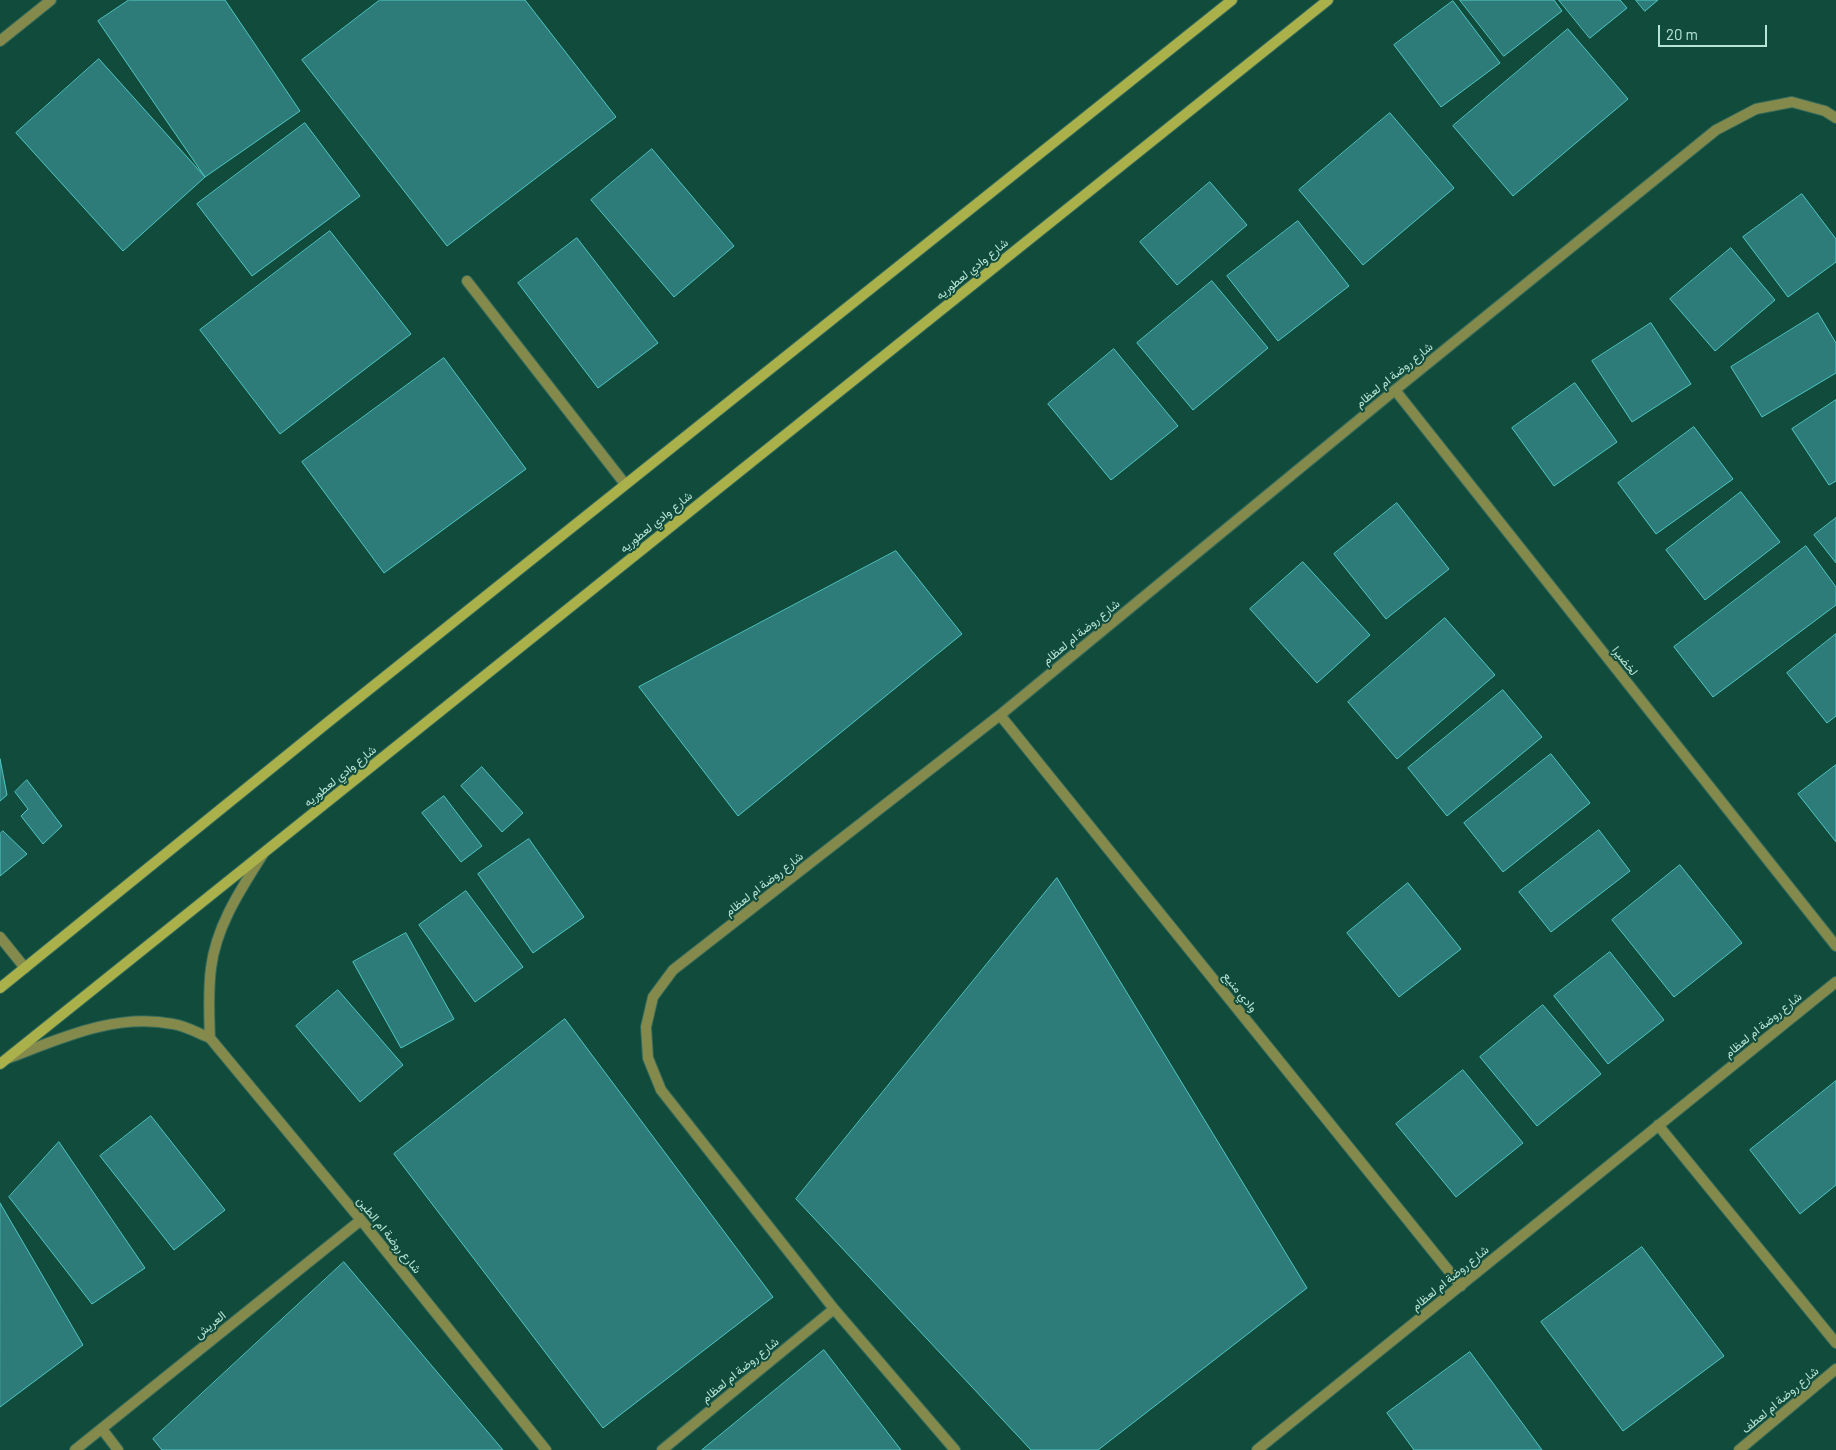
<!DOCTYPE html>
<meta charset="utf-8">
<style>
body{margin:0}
#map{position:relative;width:1836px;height:1450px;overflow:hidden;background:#114b3c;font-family:Barlow,sans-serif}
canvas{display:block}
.scale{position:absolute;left:1658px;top:25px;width:109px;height:22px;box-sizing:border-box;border:2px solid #b6e5d5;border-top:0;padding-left:6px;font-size:15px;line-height:18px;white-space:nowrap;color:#b6e5d5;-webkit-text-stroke:4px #114b3c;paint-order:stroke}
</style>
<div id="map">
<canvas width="1836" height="1450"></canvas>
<div class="scale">20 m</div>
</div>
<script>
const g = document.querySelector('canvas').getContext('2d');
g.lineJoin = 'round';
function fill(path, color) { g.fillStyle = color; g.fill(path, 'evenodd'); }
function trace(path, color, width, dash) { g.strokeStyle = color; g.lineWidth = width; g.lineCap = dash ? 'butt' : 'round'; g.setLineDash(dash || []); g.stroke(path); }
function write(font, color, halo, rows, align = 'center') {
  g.font = font + ' Barlow,Vazirmatn,sans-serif'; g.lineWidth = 4; g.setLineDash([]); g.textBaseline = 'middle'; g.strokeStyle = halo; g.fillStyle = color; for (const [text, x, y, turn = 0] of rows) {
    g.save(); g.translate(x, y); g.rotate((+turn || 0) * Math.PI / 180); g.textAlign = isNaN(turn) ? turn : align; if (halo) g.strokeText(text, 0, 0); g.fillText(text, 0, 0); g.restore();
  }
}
const building = new Path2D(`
 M129,0H225L300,111L205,177L98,21Z
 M380,0H525L616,117L447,246L302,60Z
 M1460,0H1554L1562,11L1504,56Z
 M1559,0H1620L1627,8L1590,38Z
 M1636,0H1658L1645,11Z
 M1453,1L1500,63L1441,107L1394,45Z
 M1568,29L1628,99L1513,196L1453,126Z
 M99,59L205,177L123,251L16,133Z
 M1390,113L1454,188L1363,265L1299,190Z
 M305,123L360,196L252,276L197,204Z
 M652,149L734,246L674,297L591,200Z
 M1210,182L1247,225L1177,285L1140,242Z
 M1802,194L1836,239V262L1788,297L1743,237Z
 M1298,221L1349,286L1278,341L1227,276Z
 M330,231L411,334L280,434L200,330Z
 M577,238L658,343L598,388L518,283Z
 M1731,248L1775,300L1715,351L1670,299Z
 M1212,281L1268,348L1193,410L1137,343Z
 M1818,313L1836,343V373L1762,417L1731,367Z
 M1651,323L1691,384L1632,422L1592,361Z
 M1114,349L1178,426L1111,480L1048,404Z
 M444,358L526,469L384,573L302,462Z
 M1575,383L1617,442L1554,486L1512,428Z
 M1836,400V481L1829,485L1792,429Z
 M1694,427L1733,479L1656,534L1618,483Z
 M1741,492L1780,542L1705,600L1666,550Z
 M1397,503L1449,569L1386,619L1334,554Z
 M1836,518V563L1814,535Z
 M1806,546L1836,587V605L1713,697L1674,647Z
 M896,551L962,634L738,816L639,687Z
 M1303,562L1370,635L1317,683L1250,609Z
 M1445,618L1495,675L1397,759L1348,702Z
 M1836,634V716L1827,723L1787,673Z
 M1503,690L1542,737L1447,816L1408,768Z
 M1551,754L1590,803L1503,872L1464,823Z
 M0,759L7,795L0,801Z
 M1836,765V842L1798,794Z
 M482,767L523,813L502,832L461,786Z
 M27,780L62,826L43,844L21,816L28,809L15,792Z
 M444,796L482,846L461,862L422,813Z
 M1599,830L1630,871L1551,932L1519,892Z
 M3,831L27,854L0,876V834Z
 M529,839L584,917L533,953L478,874Z
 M1680,865L1742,943L1674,997L1612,920Z
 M1057,878L1307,1288L1098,1450H1031L796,1199Z
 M1408,883L1461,949L1399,997L1347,933Z
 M466,891L523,967L475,1002L419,925Z
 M406,933L454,1019L401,1048L353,962Z
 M1610,952L1664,1020L1608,1064L1554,996Z
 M338,990L403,1065L360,1102L296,1026Z
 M1543,1005L1601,1074L1537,1126L1480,1057Z
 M565,1019L773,1297L603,1428L394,1154Z
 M1463,1070L1523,1143L1456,1197L1396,1124Z
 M1836,1081V1185L1800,1214L1750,1150Z
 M151,1116L225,1210L174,1250L100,1156Z
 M59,1142L145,1268L92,1304L9,1197Z
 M0,1203L83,1345L0,1407Z
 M1642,1247L1724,1356L1623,1431L1541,1322Z
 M344,1262L503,1450H162L153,1439Z
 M824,1350L901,1450H702Z
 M1470,1352L1542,1450H1414L1387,1413Z`);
const lane = new Path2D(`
 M467,281L625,484`);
const street = new Path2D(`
 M0,41L51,0
 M1395,390L1836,946
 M1000,715L1461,1286
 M0,937L25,968
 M210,1038C209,1015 208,991 211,968C216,926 241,889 263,854
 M9,1058C62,1038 115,1013 173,1024C186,1026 198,1033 210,1038L361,1220L546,1450
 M1658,1125L1836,1343
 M102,1429L118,1450
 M75,1450L361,1220
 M662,1450L834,1309
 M955,1450L834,1309L661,1090L648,1058L646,1027L653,997L673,970L1000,715L1395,390L1716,130L1756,109L1792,102L1825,111L1836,118
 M1257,1450L1836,982
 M1739,1450L1836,1369`);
const secondary = new Path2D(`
 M0,988L327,723L1232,0
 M0,1064L1328,0`);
const streetNames = [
 ["شارع وادي لعطوريه",972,269,-39],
 ["شارع روضة ام لعظام",1394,375,-39],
 ["شارع وادي لعطوريه",656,522,-39],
 ["شارع روضة ام لعظام",1081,632,-39],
 ["لخضيرا",1625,661,52],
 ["شارع وادي لعطوريه",340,776,-39],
 ["شارع روضة ام لعظام",764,884,-38],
 ["وادي منيع",1240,992,51],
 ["شارع روضة ام لعظام",1763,1025,-39],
 ["شارع روضة ام الطين",389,1235,51],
 ["شارع روضة ام لعظام",1450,1278,-39],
 ["العريش",210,1325,-39],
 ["شارع روضة ام لعظام",740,1370,-39],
 ["شارع روضة ام لعطف",1780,1400,-40]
];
fill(building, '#2d7c7a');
trace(building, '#50c7c4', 1);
trace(lane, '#326a5b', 12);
trace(street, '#326a5b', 12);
trace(secondary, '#326a5b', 12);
trace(lane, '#84894c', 10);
trace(street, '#84894c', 10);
trace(secondary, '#aab14a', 10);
write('12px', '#b6e5d5', '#114b3c', streetNames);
</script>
